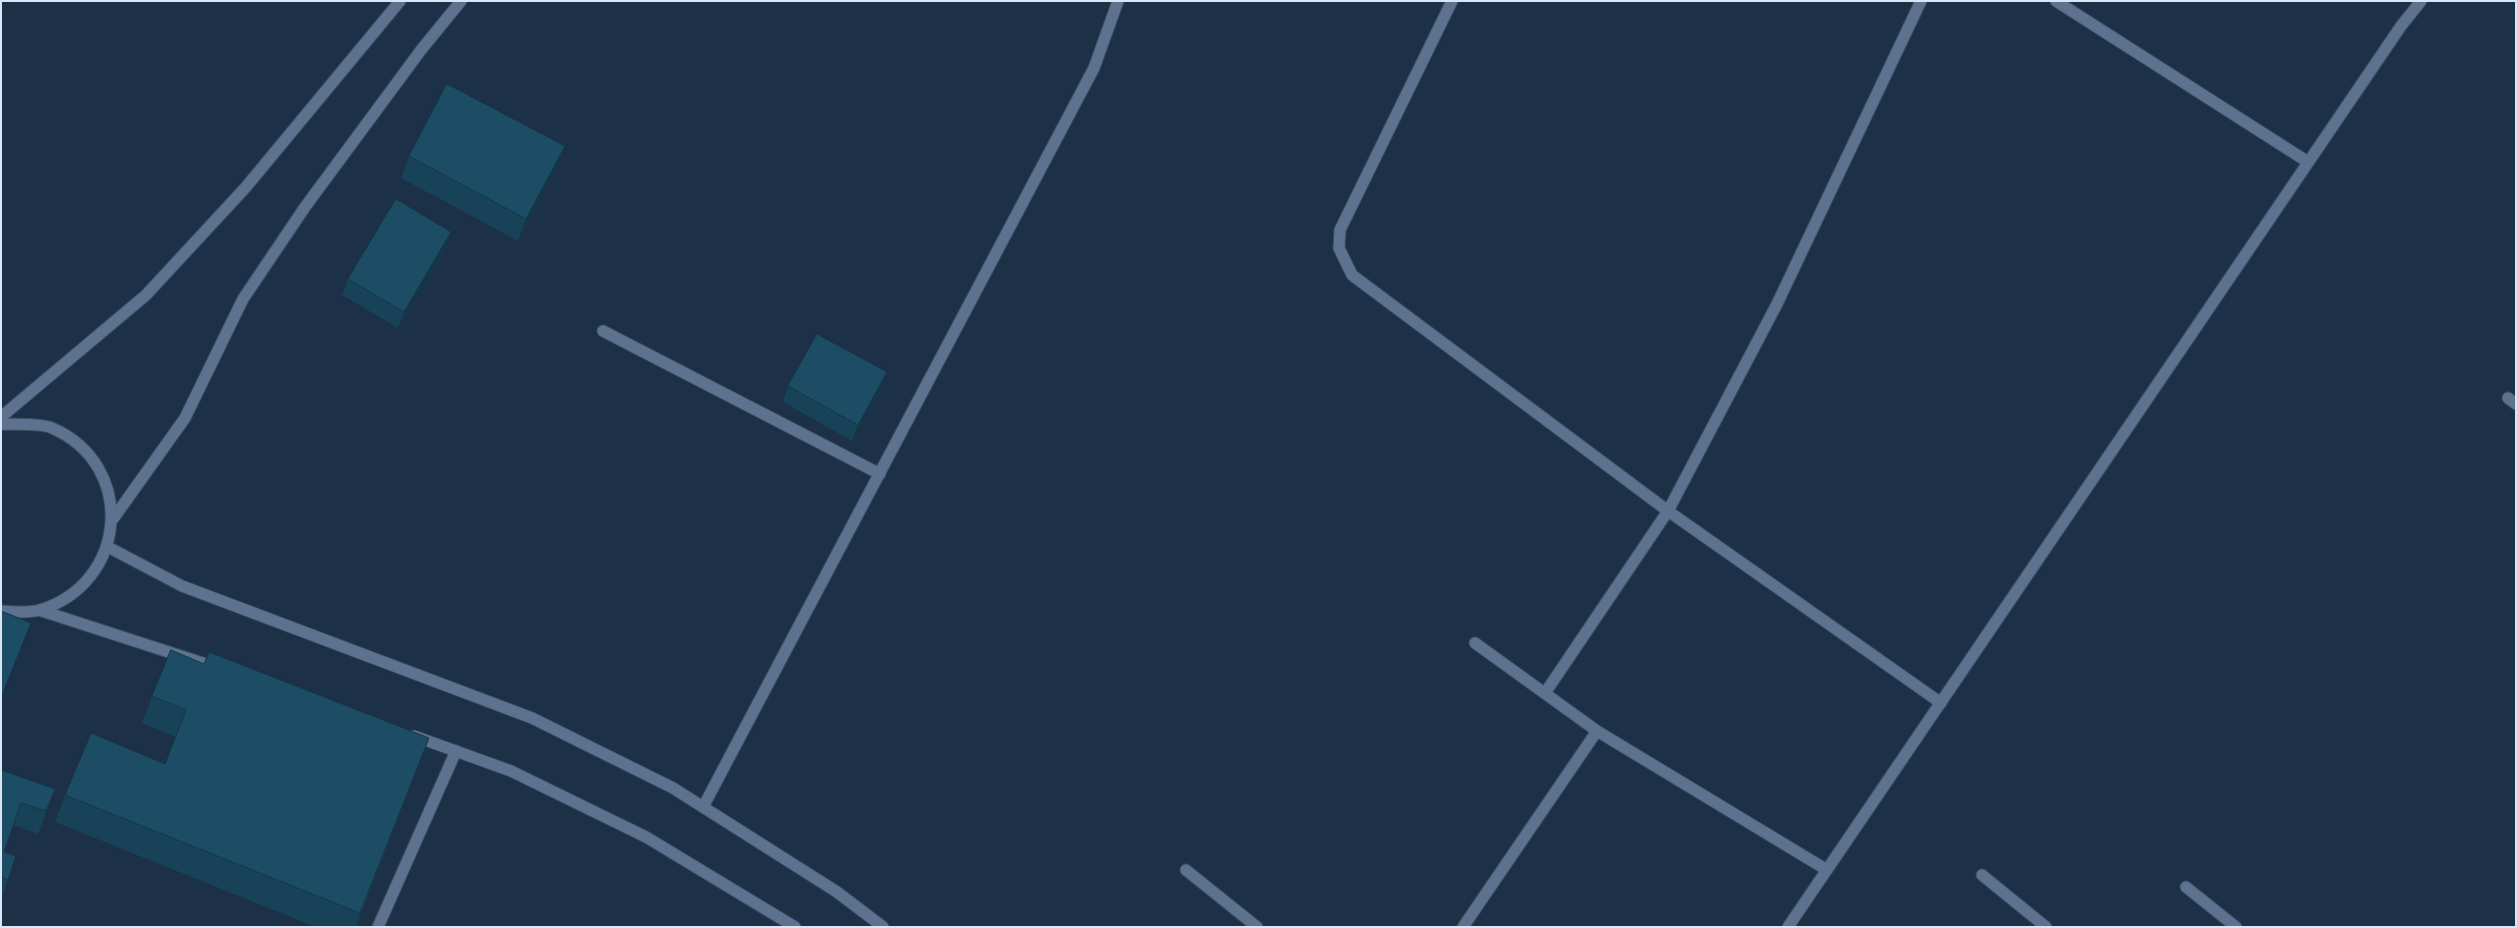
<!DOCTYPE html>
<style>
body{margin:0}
#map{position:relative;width:2517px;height:928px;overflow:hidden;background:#1c3048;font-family:Lora,serif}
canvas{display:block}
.frame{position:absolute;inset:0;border:2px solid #d9e6f5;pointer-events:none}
</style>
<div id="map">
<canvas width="2517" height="928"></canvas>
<div class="frame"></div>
</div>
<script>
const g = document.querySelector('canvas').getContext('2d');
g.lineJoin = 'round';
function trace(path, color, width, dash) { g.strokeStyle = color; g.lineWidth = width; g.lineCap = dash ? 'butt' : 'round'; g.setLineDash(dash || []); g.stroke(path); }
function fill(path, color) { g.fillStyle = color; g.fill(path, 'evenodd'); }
const minor = new Path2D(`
 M1452,1L1340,230L1339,248L1352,275L1668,511L1941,703
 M2056,1L2308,162
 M603,331L880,474
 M2508,398L2516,404
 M1,417L146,295L246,187L400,1
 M113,519L185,418L243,299L305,207L421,50L461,1
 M1475,643L1597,731L1827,870
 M1545,693L1668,511L1777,304L1921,1
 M703,807L1094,68L1118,1
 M1186,870L1257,927
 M1982,875L2046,927
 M2186,887L2236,927
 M378,927L456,751
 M1463,927L1597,731
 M1788,927L2401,26L2421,1`);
const secondary = new Path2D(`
 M1,424C14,425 41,423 52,428C137,465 128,583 40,610C29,613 13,612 1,611
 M108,547L182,586L532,718L673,788L837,892L883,927
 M39,610L218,668
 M414,736L511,771L646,837L795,927`);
const wall = new Path2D(`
 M565,146L556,168L518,241L401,178L409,156Z
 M451,232L446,248L398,328L342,295L348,279Z
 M788,386L882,388L852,441L783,402Z
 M152,696L419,765L356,927H316L55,822L65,795L165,764L175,737L142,723Z
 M1,770L55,789L38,834L13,825L4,852L16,856L1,899Z`);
const shadedWall = new Path2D(`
 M565,146L556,168L518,241L526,219Z
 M451,232L446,248L398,328L404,312Z
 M887,372L882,388L852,441L858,425Z
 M31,623L25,639L1,699V698Z
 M429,738L419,765L355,927L360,913Z`);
const building = new Path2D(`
 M447,84L565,146L526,219L409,156Z
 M396,199L451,232L404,312L348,279Z
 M817,334L887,372L858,425L788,386Z
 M1,611L31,623L1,698Z
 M171,650L204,664L209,652L429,738L360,913L65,795L91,733L165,764L186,710L152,696Z
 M1,770L55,789L46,811L21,803L4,852L16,856L8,880L1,877Z`);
trace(minor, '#3c4d61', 13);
trace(secondary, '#3c4d61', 13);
trace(minor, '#5c728e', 11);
trace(secondary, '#5c728e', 11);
fill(wall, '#184257');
fill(shadedWall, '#143647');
fill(building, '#1c4d65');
trace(building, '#143647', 1);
</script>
